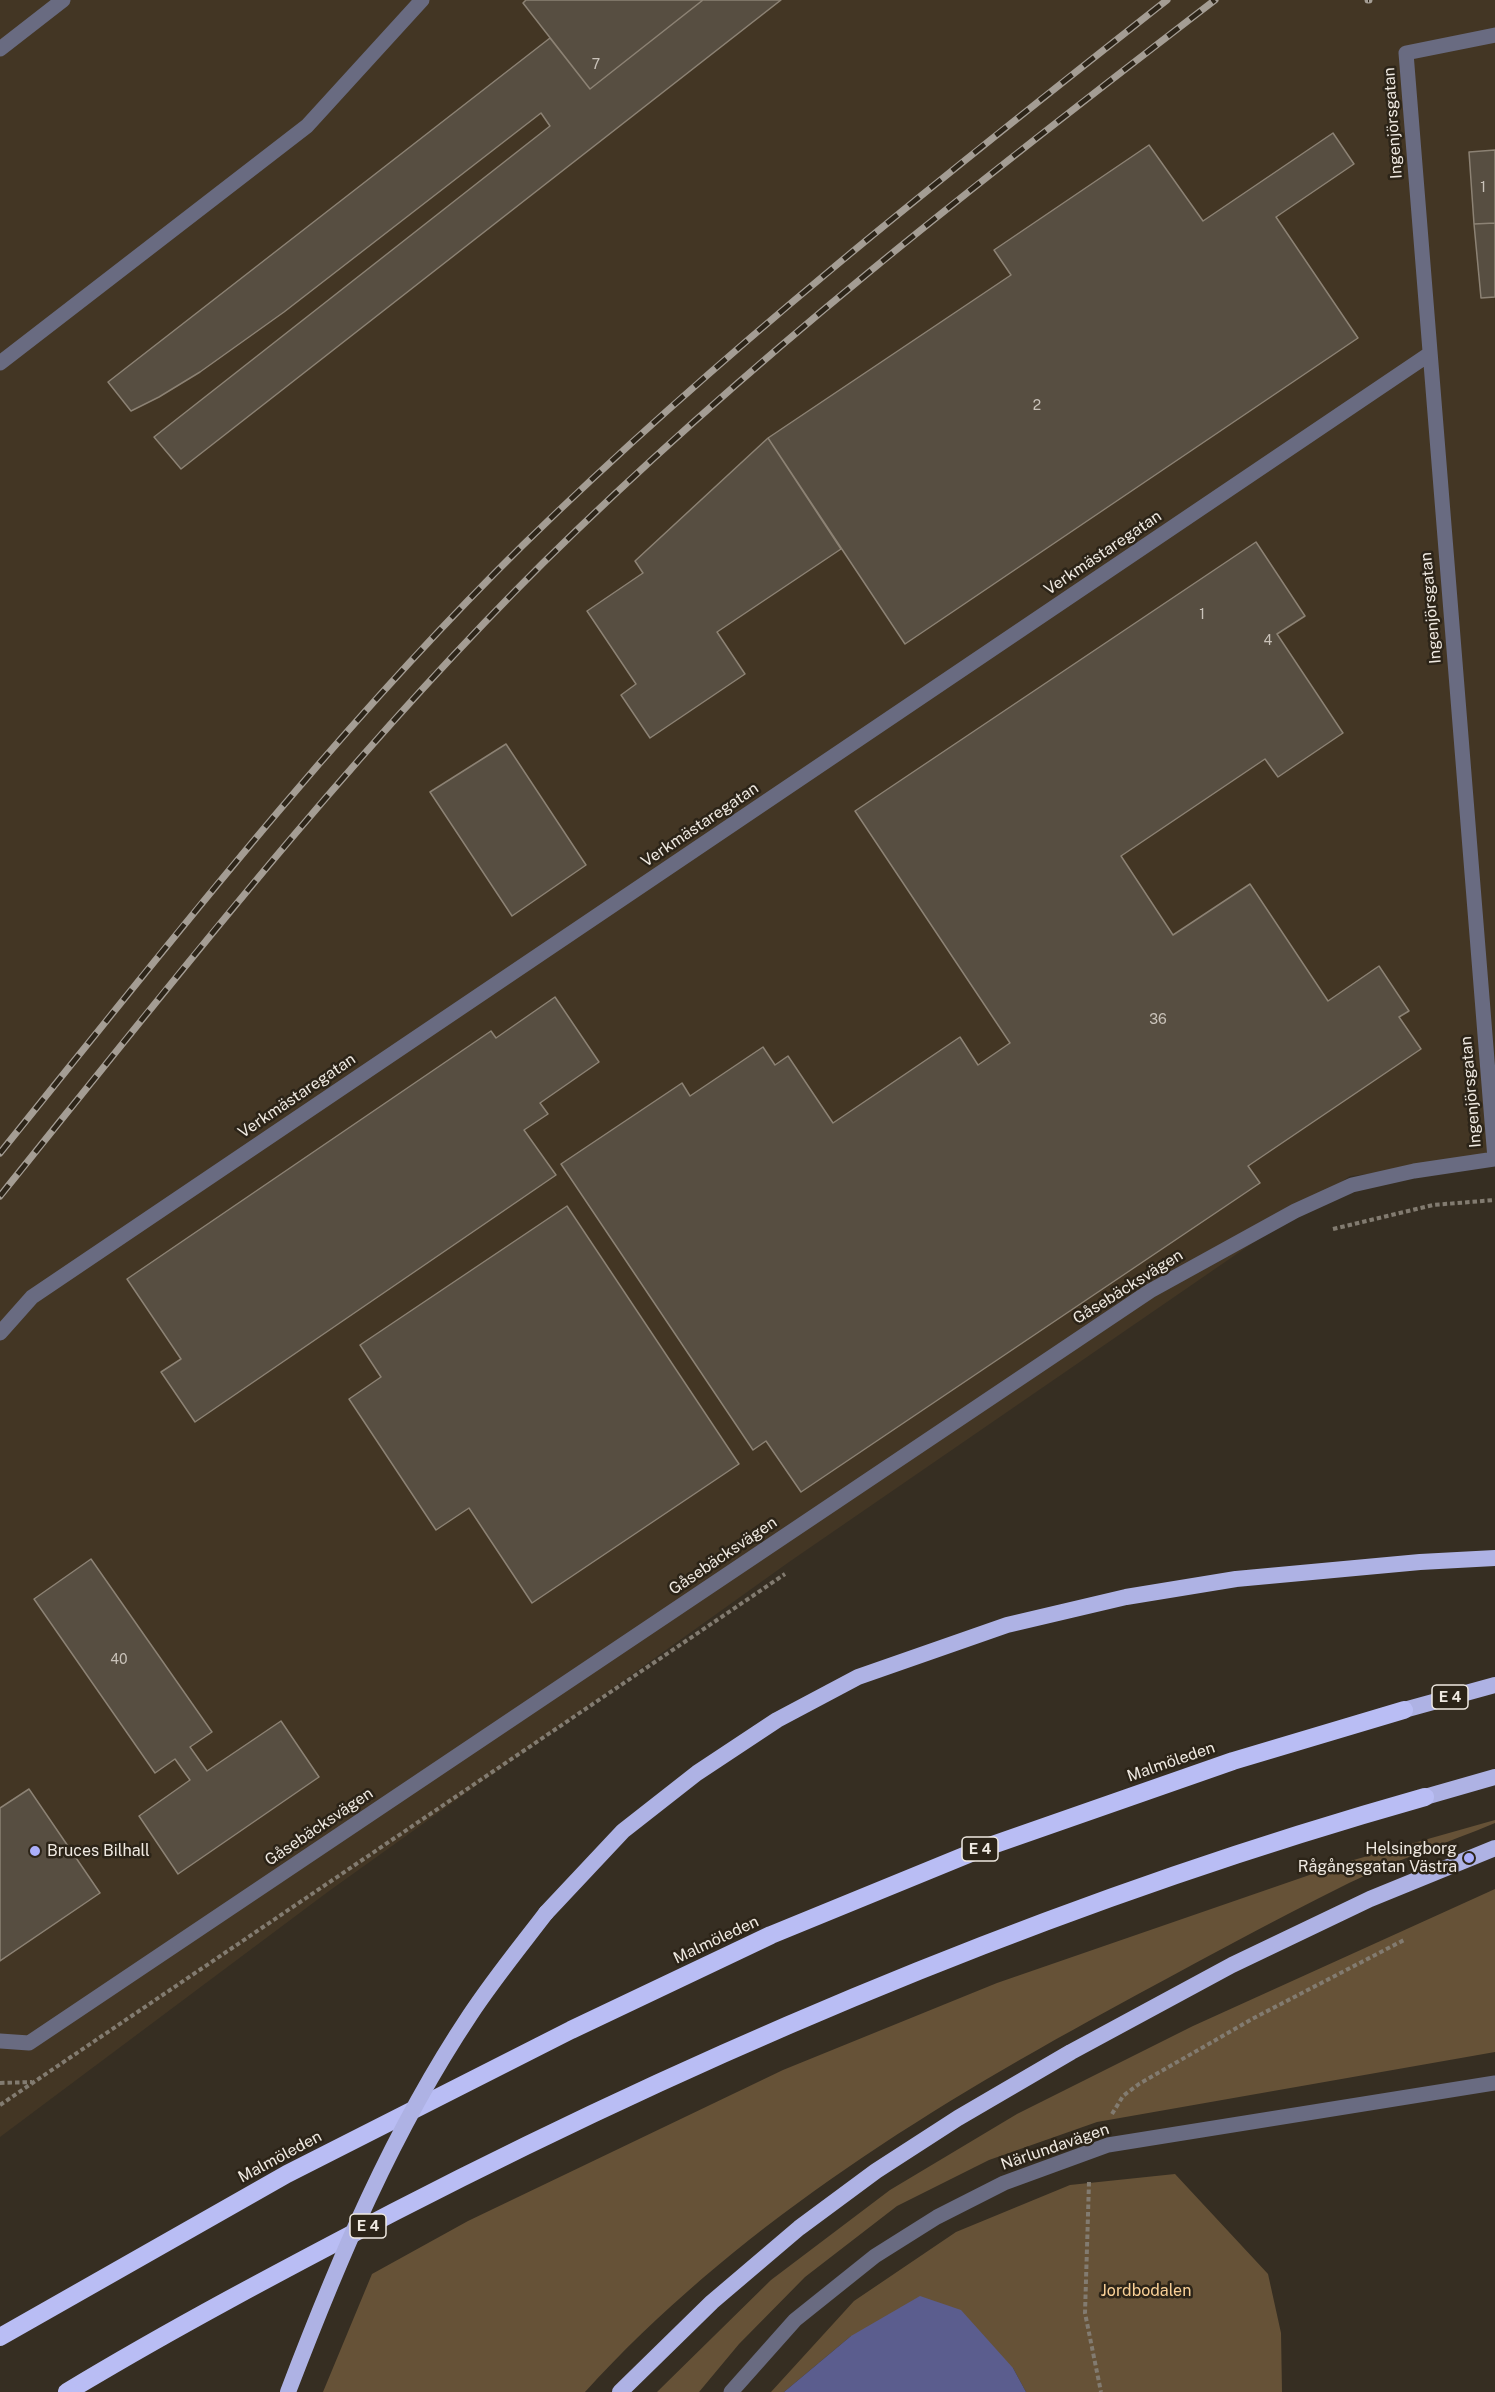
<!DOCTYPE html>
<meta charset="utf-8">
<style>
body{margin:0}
canvas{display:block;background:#362e22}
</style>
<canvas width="1495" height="2392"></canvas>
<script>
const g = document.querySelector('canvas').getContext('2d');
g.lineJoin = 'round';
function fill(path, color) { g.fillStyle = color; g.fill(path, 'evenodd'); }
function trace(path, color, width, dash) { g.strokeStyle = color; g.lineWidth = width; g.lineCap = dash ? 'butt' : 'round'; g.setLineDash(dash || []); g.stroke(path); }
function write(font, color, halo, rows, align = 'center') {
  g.font = font + ' "Public Sans",sans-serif'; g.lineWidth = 5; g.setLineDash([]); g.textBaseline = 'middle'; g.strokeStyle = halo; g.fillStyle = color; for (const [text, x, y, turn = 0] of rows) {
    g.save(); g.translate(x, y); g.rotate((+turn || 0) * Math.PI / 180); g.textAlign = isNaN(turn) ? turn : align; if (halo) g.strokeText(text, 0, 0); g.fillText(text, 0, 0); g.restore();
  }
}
const built = new Path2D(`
 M0,0H1495V1160L1350,1176L789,1562L329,1891L0,2137Z`);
const green = new Path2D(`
 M1495,1820V1823C1447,1843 1396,1860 1349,1883C1268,1923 1188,1967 1109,2010C918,2114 733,2230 585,2392H323L372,2274L468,2221L783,2070L997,1983L1350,1861Z
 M1495,1889V2052L1097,2122L989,2160L897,2206L805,2277L739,2344L699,2392H657L771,2280L890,2190L1017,2114L1193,2026Z
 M1175,2174L1268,2274L1281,2333L1282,2392H1026L1013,2368L851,2336L784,2392H771L854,2301L956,2232L1070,2185Z`);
const water = new Path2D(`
 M920,2296L961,2310L1013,2368L1026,2392H784L851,2336Z`);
const building = new Path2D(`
 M526,0H703L590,89L523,3Z
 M703,0H781L181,469L154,437L550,126L541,113L284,312L200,372L159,397L131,411L108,382L550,38L590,89Z
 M1333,133L1354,164L1276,217L1358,338L905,644L768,438L1011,275L994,250L1149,145L1203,221Z
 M1495,150V223L1474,224L1469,152Z
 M1495,223V297L1481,298L1474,224Z
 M768,438L841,549L717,632L745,674L650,738L621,695L636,684L587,611L643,573L635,561Z
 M1256,542L1305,616L1277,634L1343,733L1278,777L1265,759L1121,856L1173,935L1250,884L1328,1001L1379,966L1409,1011L1399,1017L1421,1049L1248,1166L1260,1183L801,1492L766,1441L753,1450L561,1164L682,1083L690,1096L763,1047L775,1065L788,1056L833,1123L960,1037L978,1065L1010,1043L855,811Z
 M506,744L586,865L512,916L430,792Z
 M555,997L599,1062L540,1103L548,1114L524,1130L556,1175L195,1422L161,1372L181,1359L127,1279L491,1031L496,1038Z
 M567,1206L739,1464L532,1603L469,1508L436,1530L349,1399L381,1377L360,1345Z
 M91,1559L212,1732L190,1747L207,1771L281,1721L319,1777L178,1874L139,1816L190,1780L175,1759L155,1773L34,1599Z
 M29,1789L100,1893L0,1961V1808Z`);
const path = new Path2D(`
 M1333,1229L1433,1205L1495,1200
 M0,2083L32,2082
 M0,2105L785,1574
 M1112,2114L1123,2096L1139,2084L1252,2019L1404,1940
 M1089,2182L1085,2313L1101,2392`);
const service = new Path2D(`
 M0,49L63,0
 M0,363L307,126L422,0
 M731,2392L795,2320L875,2256L937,2217L1004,2183L1108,2145L1495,2083`);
const minor = new Path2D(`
 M1495,1159L1406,53L1495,35
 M0,1333L32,1297L1428,355
 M0,2041L29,2043L1150,1291L1295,1211L1352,1185L1414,1171L1495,1159`);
const trunk = new Path2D(`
 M1404,1710L1495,1685
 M1425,1797L1495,1777
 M546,1913L623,1831L697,1773L777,1720L858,1677L1007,1625L1126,1597L1236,1579L1420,1562L1495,1558
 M620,2392L712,2302L799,2228L876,2171L958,2118L1071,2052L1232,1965L1370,1899L1495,1848`);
const motorway = new Path2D(`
 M0,2337L287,2174L571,2030L771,1935L981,1849L1233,1761L1404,1710
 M67,2392C173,2328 283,2270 394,2212C724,2042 1067,1898 1425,1797`);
const rail = new Path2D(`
 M1368,0H1369
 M0,1153C168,945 333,732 523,545C725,348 946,174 1167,0
 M0,1196C174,980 346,759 543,563C752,357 983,178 1215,0`);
const trunkBridge = new Path2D(`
 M288,2392C338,2261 392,2132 470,2015C493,1980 520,1947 546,1913`);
const markers = [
 [35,1851,6,"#abaffb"],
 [1469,1858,6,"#abaffb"]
];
const numberNames = [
 ["7",596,65],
 ["1",1483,188],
 ["2",1037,406],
 ["1",1202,615],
 ["4",1268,641],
 ["36",1158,1020],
 ["40",119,1660]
];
const shields = [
 [1450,1697,36],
 [980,1849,36],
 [368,2226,36]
];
const shieldNames = [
 ["E 4",1450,1697],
 ["E 4",980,1849],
 ["E 4",368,2226]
];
const streetNames = [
 ["Ingenjörsgatan",1393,123,-94],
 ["Verkmästaregatan",1103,553,-34],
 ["Ingenjörsgatan",1431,608,-95],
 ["Verkmästaregatan",700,825,-34],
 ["Ingenjörsgatan",1471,1092,-95],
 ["Verkmästaregatan",297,1096,-34],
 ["Gåsebäcksvägen",1128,1287,-32],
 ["Gåsebäcksvägen",723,1556,-34],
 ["Malmöleden",1171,1762,-19],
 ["Gåsebäcksvägen",319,1827,-34],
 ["Malmöleden",716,1940,-25],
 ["Närlundavägen",1055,2147,-19],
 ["Malmöleden",280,2157,-28]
];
const poiNames = [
 ["Helsingborg",1457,1849],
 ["Rågångsgatan Västra",1457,1867],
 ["Bruces Bilhall",47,1851,"left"]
];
const parkNames = [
 ["Jordbodalen",1146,2291]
];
fill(built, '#433624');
fill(green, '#665237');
fill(water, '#5b5d8e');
fill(building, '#574e41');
trace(building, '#8c8274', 1.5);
trace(path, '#827b70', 4, [4.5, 3]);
trace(service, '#696b81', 15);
trace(minor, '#696b81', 15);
trace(trunk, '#aeb2e4', 16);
trace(motorway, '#b9bdf4', 18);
trace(rail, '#a49d94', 7);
trace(rail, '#2c2418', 4.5, [14]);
trace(trunkBridge, '#aeb2e4', 16);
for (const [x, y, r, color] of markers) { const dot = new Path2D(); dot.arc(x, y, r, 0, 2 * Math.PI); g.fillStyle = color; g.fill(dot); trace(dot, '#2c2418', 2); }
write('14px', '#c9c2b9', null, numberNames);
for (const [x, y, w] of shields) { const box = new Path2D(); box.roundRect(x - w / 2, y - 12, w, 24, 4.5); g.fillStyle = '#2c2418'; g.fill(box); trace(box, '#efe9e1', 1.5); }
write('bold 15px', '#efe9e1', null, shieldNames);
write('16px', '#efe9e1', '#2c2418', streetNames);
write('16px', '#efe9e1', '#2c2418', poiNames, 'right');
write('16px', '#f9d097', '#2c2418', parkNames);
</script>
